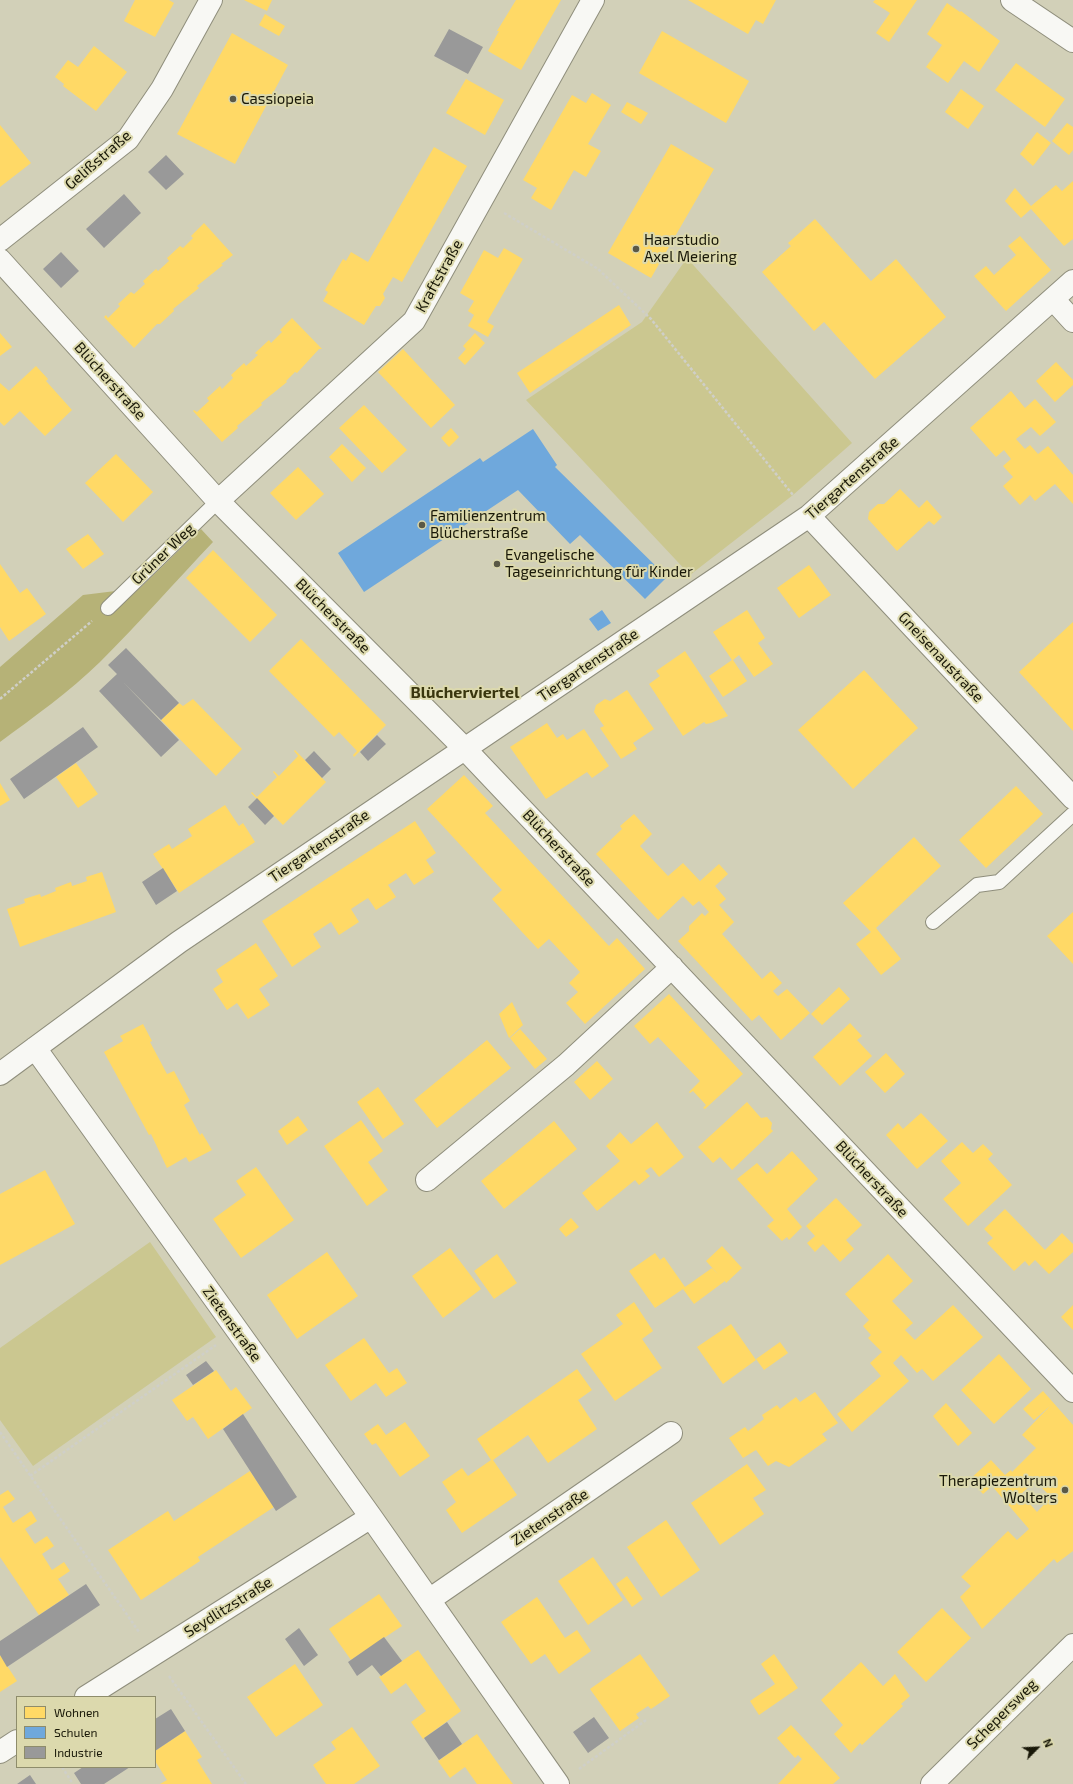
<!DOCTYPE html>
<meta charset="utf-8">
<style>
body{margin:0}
#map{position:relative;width:1073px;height:1784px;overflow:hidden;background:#d2d0b8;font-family:"Exo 2",sans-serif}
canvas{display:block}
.legend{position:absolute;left:16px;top:1696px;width:140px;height:72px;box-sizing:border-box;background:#dcd9ad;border:1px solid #8e8c6b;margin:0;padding:5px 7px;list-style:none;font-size:12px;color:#191808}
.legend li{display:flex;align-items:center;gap:8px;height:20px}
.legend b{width:20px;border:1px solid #8e8c6b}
.north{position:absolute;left:1017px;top:1728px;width:40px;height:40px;-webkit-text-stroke:3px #dcd9ad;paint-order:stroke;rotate:66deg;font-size:11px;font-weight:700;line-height:16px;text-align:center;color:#191808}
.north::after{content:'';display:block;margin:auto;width:14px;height:18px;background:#191808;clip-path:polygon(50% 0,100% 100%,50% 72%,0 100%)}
</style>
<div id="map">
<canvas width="1073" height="1784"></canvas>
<ul class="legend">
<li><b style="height:11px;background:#ffd966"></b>Wohnen</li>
<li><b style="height:11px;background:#6fa8dc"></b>Schulen</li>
<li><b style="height:11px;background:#999"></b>Industrie</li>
</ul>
<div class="north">N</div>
</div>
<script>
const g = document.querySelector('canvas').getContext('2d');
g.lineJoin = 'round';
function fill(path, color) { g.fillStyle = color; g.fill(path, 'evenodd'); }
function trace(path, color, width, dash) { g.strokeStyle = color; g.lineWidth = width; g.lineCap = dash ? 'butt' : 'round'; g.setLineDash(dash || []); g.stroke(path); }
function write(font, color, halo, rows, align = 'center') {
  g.font = font + ' "Exo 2",sans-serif'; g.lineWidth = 4; g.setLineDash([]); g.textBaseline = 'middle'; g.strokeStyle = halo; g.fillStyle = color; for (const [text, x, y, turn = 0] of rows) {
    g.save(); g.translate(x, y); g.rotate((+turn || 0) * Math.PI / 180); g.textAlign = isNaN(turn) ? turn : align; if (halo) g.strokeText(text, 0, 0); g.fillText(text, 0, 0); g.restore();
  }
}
const green = new Path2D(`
 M687,258L852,443L793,495L690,575L526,400L642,322Z
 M150,1242L216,1337L33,1466L0,1420V1348Z`);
const forest = new Path2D(`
 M201,529L213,542C175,582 139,623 100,662C69,692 34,717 0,742V667L83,595L140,588Z`);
const homes = new Path2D(`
 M135,0H169L174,3L155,37L124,21Z
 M244,0H272L267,11Z
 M516,0H561L521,70L488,51L499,31H497Z
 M688,0H776L763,24L756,20L748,34Z
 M875,0H917L889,42L876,33L890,13L873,2Z
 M947,3L960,12L961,11L1000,41L979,72L964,61L948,83L926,67L942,45L927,34Z
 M265,14L285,26L279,36L259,25Z
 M662,31L749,81L726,123L639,73Z
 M232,33L288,65L235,164L177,134Z
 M94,46L127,72L96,111L63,86L64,84L55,77L68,60L78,67Z
 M1016,63L1065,99L1045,127L995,90Z
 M466,79L504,100L485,135L446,113Z
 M961,89L984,106L968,129L945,112Z
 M592,93L611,105L588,144L601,151L586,177L574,170L551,210L531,198L537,188L523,180L572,95L586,103Z
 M627,102L648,113L641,124L621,112Z
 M1067,123L1073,127V150L1069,155L1052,141Z
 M0,125L31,163L0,187Z
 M1037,132L1051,143L1033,166L1020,154Z
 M671,144L714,169L651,278L608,253Z
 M434,147L467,166L402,282L393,277L383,294L385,298L380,306H376L364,325L323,301L328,292L325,290L343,259L346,261L351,252L368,262Z
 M1073,181V239L1064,246L1031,209L1021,218L1005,201L1015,188L1031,206L1056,185L1062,191Z
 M815,219L871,281L896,259L946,317L875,379L824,322L814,331L762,272L791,246L788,243Z
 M204,223L233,255L221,264L223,265L197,286L199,288L173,309L174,311L160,324H157L134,348L104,317L106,315L108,318L120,306L118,304L131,292L134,294L145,284L143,281L156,269L158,271L169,261L167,258L180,246L183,248L193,238L191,236Z
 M1020,236L1051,270L1006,311L974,276L986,266L994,275L1016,255L1008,246Z
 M504,248L523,259L487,322L494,326L488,337L468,326L474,315L468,311L474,301L460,293L484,250L498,258Z
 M619,305L631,325L530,393L517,373Z
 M292,318L322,349H319L297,373L295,372L286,381L287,382L261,403L262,405L237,426L238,428L222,442L193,411L194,410L197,412L209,401L207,398L220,386L222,389L233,378L231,375L244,363L246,366L258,355L255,353L269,340L271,343L282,332L280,330Z
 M0,333L12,347L0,356Z
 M475,333L485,343L465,365L458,358L466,349L463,346Z
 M403,349L455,405L431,428L378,372Z
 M1056,362L1073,380V385L1055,402L1036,381Z
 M36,366L48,379L46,381L72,410L45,436L20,411L4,426L0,422V383L9,391Z
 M1011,391L1025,408L1035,399L1056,422L1040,436L1031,427L1016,439L1025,449L1030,445L1038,454L1048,446L1073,475V504L1055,484L1035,501L1030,495L1020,505L1003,486L1013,477L1003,466L1011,459L1004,450L996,457L970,428Z
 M364,405L407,450L382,473L339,428Z
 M451,428L459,437L449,447L441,438Z
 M342,444L366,468L352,482L329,457Z
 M116,454L153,492L123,522L85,483Z
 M298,467L324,494L296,520L270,493Z
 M900,489L919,508L927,500L942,517L934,525L929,521L897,551L868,519L869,512L878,504H884Z
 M88,534L104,554L83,569L66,549Z
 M213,550L277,615L250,642L186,578Z
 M0,564L20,593L27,588L46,614L9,641L0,627Z
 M809,565L831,595L799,618L777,588Z
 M747,610L765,638L758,643L773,664L754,677L739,655L733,660L747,681L723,697L709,676L732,660L713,632Z
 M1073,622V731L1019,672Z
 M301,639L386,725L354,757L353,755L357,751L339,732L334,737L269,671Z
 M685,651L728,716L711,723L706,724L704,722L683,736L649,684L660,676L656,671Z
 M864,670L918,728L853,789L798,730Z
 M627,690L654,729L633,743L637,749L621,759L600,728L604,726L594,712L596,705L605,699L610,701Z
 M193,699L242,749L216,776L161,720L179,703L183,706Z
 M547,723L557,738L563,734L567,740L584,729L609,766L592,778L587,772L546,799L510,747Z
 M295,750L326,782L283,825L251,793L252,792L257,797L277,777L273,772L274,771L279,776L298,756L294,751Z
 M76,763L98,794L78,808L56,777Z
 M464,775L493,806L485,813L609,946L617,938L645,969L585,1024L566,1003L578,992L569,983L580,972L549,939L538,949L522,932L492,899L502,890L427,809Z
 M0,783L10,800L0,806Z
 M1016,786L1043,814L986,868L959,840Z
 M225,805L239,826L243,823L255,842L179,893L153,854L169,844L172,849L192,836L188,829Z
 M634,814L652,834L640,846L668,876L683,863L700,881L719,864L728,874L715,886L726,899L719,905L734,922L722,934L762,979L771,971L782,983L773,991L778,996L787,989L810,1013L781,1040L759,1015L752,1021L678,941L689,931V926L702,913L705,916L709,912L699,901L693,906L683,896L658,920L596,854L622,829L620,826Z
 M415,821L436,853L426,860L434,872L414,885L406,873L388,885L396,897L376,910L368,898L360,903L351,909L359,922L339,935L331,922L313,934L321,947L292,967L262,921Z
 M914,837L941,866L876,928L901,959L881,975L856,944L871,932L843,903Z
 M102,872L116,912L20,947L7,909L25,903L24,899L40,894L41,897L56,891L55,888L71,882L72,886L87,881L86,877Z
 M1073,912V964L1047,936Z
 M256,943L278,976L259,989L270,1005L248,1019L237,1003L227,1010L213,989L223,982L216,970Z
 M839,987L850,999L822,1025L811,1014Z
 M669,994L743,1074L705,1109L703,1108L706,1105L693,1091L690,1093L689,1092L700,1081L658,1037L650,1044L634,1026Z
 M512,1002L523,1025L509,1038L499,1014Z
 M850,1023L862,1036L857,1040L872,1056L840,1086L813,1057Z
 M143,1024L152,1041L150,1042L167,1074L174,1071L190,1101L184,1105L200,1135L202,1133L212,1150L189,1162L186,1157L167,1168L151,1134L149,1135L104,1052L123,1041L120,1036Z
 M520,1029L547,1059L535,1069L510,1038Z
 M487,1040L511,1068L437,1128L414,1100Z
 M886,1053L905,1074L885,1093L865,1072Z
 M597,1061L613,1079L590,1100L574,1082Z
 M378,1087L404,1124L383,1139L357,1102Z
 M747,1102L761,1118L767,1117L772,1123L771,1129L773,1131L732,1170L720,1157L713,1163L698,1147Z
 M921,1113L948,1141L917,1169L886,1135L898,1123L903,1129Z
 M298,1116L308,1130L287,1145L278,1131Z
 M361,1120L383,1151L368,1162L388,1190L367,1206L324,1146Z
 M554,1121L577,1149L504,1209L481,1181Z
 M657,1122L684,1157L659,1177L651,1167L645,1171L650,1176L639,1185L635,1180L597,1211L582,1193L620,1161L606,1146L620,1132L631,1144Z
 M962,1142L973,1153L983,1144L993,1154L988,1159L1012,1185L968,1226L943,1199L961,1183L941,1161Z
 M792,1151L818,1179L787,1209L802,1227L789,1240L787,1237L782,1241L767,1226L774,1220L737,1179L757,1163L767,1174Z
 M256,1167L294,1220L241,1258L213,1219L246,1195L236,1181Z
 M45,1170L75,1224L0,1265V1194Z
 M836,1198L862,1225L846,1240L854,1249L840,1262L823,1244L815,1252L807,1243L815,1236L806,1226Z
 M1005,1209L1045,1250L1062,1233L1073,1244V1252L1049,1274L1035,1260L1029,1266L1025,1261L1014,1271L987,1243L993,1238L984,1229Z
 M571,1218L579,1227L566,1237L559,1229Z
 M722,1246L742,1268L726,1283L725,1281L694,1304L683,1289L655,1308L629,1271L655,1253L660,1260L664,1257L685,1287L712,1268L718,1274L706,1261Z
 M450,1248L481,1289L443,1318L412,1276Z
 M327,1252L358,1296L297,1339L267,1295Z
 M497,1254L517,1283L494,1299L474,1271Z
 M888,1254L913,1281L892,1301L913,1323L905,1330L915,1340L953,1305L983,1337L933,1381L922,1369L917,1373L901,1355L893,1363L909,1381L852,1432L837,1414L881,1376L870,1363L882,1352L868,1338L871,1335L863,1326L869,1320L845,1294Z
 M634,1302L653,1331L642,1339L662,1368L615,1401L581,1354L623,1324L616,1315Z
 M1073,1305V1330L1061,1317Z
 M731,1324L756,1360L723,1384L697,1347Z
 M364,1338L389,1373L397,1368L407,1383L386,1397L376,1383L351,1401L325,1365Z
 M780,1342L788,1353L764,1370L756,1359Z
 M999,1354L1031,1389L994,1424L961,1390Z
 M577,1369L592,1390L578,1400L597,1429L548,1463L528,1435L493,1460L517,1495L462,1533L446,1510L456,1502L442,1482L462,1468L468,1476L491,1460L477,1439Z
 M216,1370L231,1391L236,1387L252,1408L208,1439L193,1417L187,1421L172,1400Z
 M1043,1391L1073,1425V1551L1057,1563L1054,1559L982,1629L960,1597L971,1586L961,1577L1008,1531L1017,1540L1029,1529L992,1486L983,1494L970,1479L991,1460L1005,1475L1011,1470L1012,1472L1036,1448L1022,1435L1050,1406L1034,1420L1023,1409ZM1035,1481L1051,1497L1037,1512L1021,1494Z
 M815,1392L838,1423L822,1434L827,1440L789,1467L776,1461L768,1466L756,1450L743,1458L729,1438L745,1427L748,1431L764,1419L762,1415L777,1405L780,1409L796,1397L800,1402Z
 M946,1403L972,1433L958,1446L933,1416Z
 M405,1422L430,1456L400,1477L376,1443L372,1445L364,1434L378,1424L386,1435Z
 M747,1464L766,1490L753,1498L764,1514L720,1545L691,1503Z
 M250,1471L274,1507L198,1557L200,1561L141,1600L108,1550L168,1511L174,1521Z
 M8,1490L15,1499L3,1507L13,1523L31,1511L37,1521L25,1529L35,1544L47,1536L54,1546L42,1554L52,1570L64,1562L70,1571L58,1579L69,1595L39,1615L0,1557V1495Z
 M666,1520L700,1570L661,1597L627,1547Z
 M593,1557L623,1600L588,1625L558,1581Z
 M627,1576L643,1599L632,1607L616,1584Z
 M379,1594L402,1626L351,1660L329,1629Z
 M537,1597L565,1638L577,1630L591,1651L559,1674L545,1654L531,1664L501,1622Z
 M942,1608L971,1638L926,1682L897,1652Z
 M418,1650L461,1711L423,1739L411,1722L426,1711L406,1683L391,1694L379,1677Z
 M640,1654L670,1696L651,1709L648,1706L636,1714L639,1718L620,1731L590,1689Z
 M774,1654L798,1688L759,1715L750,1701L775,1684L761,1664Z
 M0,1655L17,1681L0,1692Z
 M861,1662L883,1686L895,1674L910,1696L901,1704L903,1706L862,1745L860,1743L851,1753L834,1734L843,1725L821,1700Z
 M295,1664L323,1705L276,1737L247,1697Z
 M791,1725L840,1778L833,1784H778L802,1759L798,1755L795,1758L777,1738Z
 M352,1727L380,1766L354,1784H326L313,1765L336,1749L331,1742Z
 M185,1731L202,1757L197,1760L212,1784H160L167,1780L155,1761V1751Z
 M477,1734L499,1765L513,1784H477L465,1767L450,1778L438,1761Z`);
const schools = new Path2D(`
 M533,429L557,465L555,467L667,577L645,599L580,535L570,544L518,490L364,592L338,553L480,458L483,462Z
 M602,610L611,623L598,631L589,619Z`);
const industry = new Path2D(`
 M449,29L483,47L468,74L434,56Z
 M166,155L184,174L166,190L148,172Z
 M124,194L141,213L104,248L86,229Z
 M61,252L79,271L61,288L43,269Z
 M126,648L179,703L161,720L123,682L179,740L161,757L99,691L117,674L108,665Z
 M83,727L98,747L24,799L10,779Z
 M377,735L386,744L368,761L360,752Z
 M314,751L331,769L322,778L305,760Z
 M257,798L274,816L265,825L248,807Z
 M163,868L177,891L156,905L142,882Z
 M206,1361L214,1371L193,1385L186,1375Z
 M243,1414L297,1497L276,1511L223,1429Z
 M86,1584L100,1605L7,1667L0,1655V1641Z
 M299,1628L318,1655L304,1666L285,1639Z
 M384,1637L402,1661L381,1676L372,1665L357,1676L348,1662Z
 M171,1709L185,1731L155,1751V1719Z
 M594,1717L609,1738L588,1753L573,1732Z
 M447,1722L462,1744L439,1760L424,1738Z
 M83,1767H130L104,1784H81L74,1773Z
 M30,1775L36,1784H17Z`);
const path = new Path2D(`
 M504,213L598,269L651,319L793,495
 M0,699L92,621
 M0,1432L139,1632
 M30,1476L216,1345
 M169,1676L246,1784
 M62,1767L73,1784
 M579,1769L646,1720`);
const lane = new Path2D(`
 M108,608L218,501
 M933,922L977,885L999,882L1073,814`);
const street = new Path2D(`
 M1012,0L1073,41
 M0,240L128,139L162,89L211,0
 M0,260L218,501L464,748L1073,1391
 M1053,299L1073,321
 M218,501L414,321L593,0
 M809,516L1073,798
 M35,1048L371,1517L558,1784
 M0,1074L179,942L809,516L1073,281
 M427,1180L566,1065L672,967
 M429,1600L671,1433
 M86,1697L371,1517
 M0,1752L17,1741
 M932,1784L1073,1645`);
const markers = [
 [233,99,4,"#5a5846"],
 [636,249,4,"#5a5846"],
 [422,525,4,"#5a5846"],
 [497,564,4,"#5a5846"],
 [1065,1490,4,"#5a5846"]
];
const poiNames = [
 ["Cassiopeia",241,99],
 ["Haarstudio",644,240],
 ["Axel Meiering",644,257],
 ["Familienzentrum",430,516],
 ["Blücherstraße",430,533],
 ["Evangelische",505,555],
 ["Tageseinrichtung für Kinder",505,572],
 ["Therapiezentrum",1057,1481,"right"],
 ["Wolters",1057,1498,"right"]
];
const streetNames = [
 ["Gelißstraße",98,160,-41],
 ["Kraftstraße",439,276,-61],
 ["Blücherstraße",110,381,48],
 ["Tiergartenstraße",852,478,-41],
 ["Grüner Weg",163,554,-44],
 ["Blücherstraße",333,616,45],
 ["Gneisenaustraße",941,657,47],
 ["Tiergartenstraße",588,665,-34],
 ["Tiergartenstraße",319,846,-34],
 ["Blücherstraße",559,848,47],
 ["Blücherstraße",872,1179,47],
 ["Zietenstraße",232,1324,54],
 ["Zietenstraße",550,1517,-34],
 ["Seydlitzstraße",228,1607,-32],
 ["Schepersweg",1002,1714,-45]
];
const neighbourhoodNames = [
 ["Blücherviertel",465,693]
];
fill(green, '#cbc790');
fill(forest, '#b6b277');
fill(homes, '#ffd966');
fill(schools, '#6fa8dc');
fill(industry, '#999');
trace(lane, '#8f8e7c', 16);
trace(street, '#8f8e7c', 24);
trace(path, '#cfcfc8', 2.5, [3, 2]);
trace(lane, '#f8f8f4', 14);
trace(street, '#f8f8f4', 22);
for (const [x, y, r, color] of markers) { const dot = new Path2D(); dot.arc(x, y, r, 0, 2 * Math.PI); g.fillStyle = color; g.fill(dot); trace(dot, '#dcd9ad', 1.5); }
write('15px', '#191808', '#dcd9ad', poiNames, 'left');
write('15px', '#191808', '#dcd9ad', streetNames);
write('bold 16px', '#39360e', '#dcd9ad', neighbourhoodNames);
</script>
